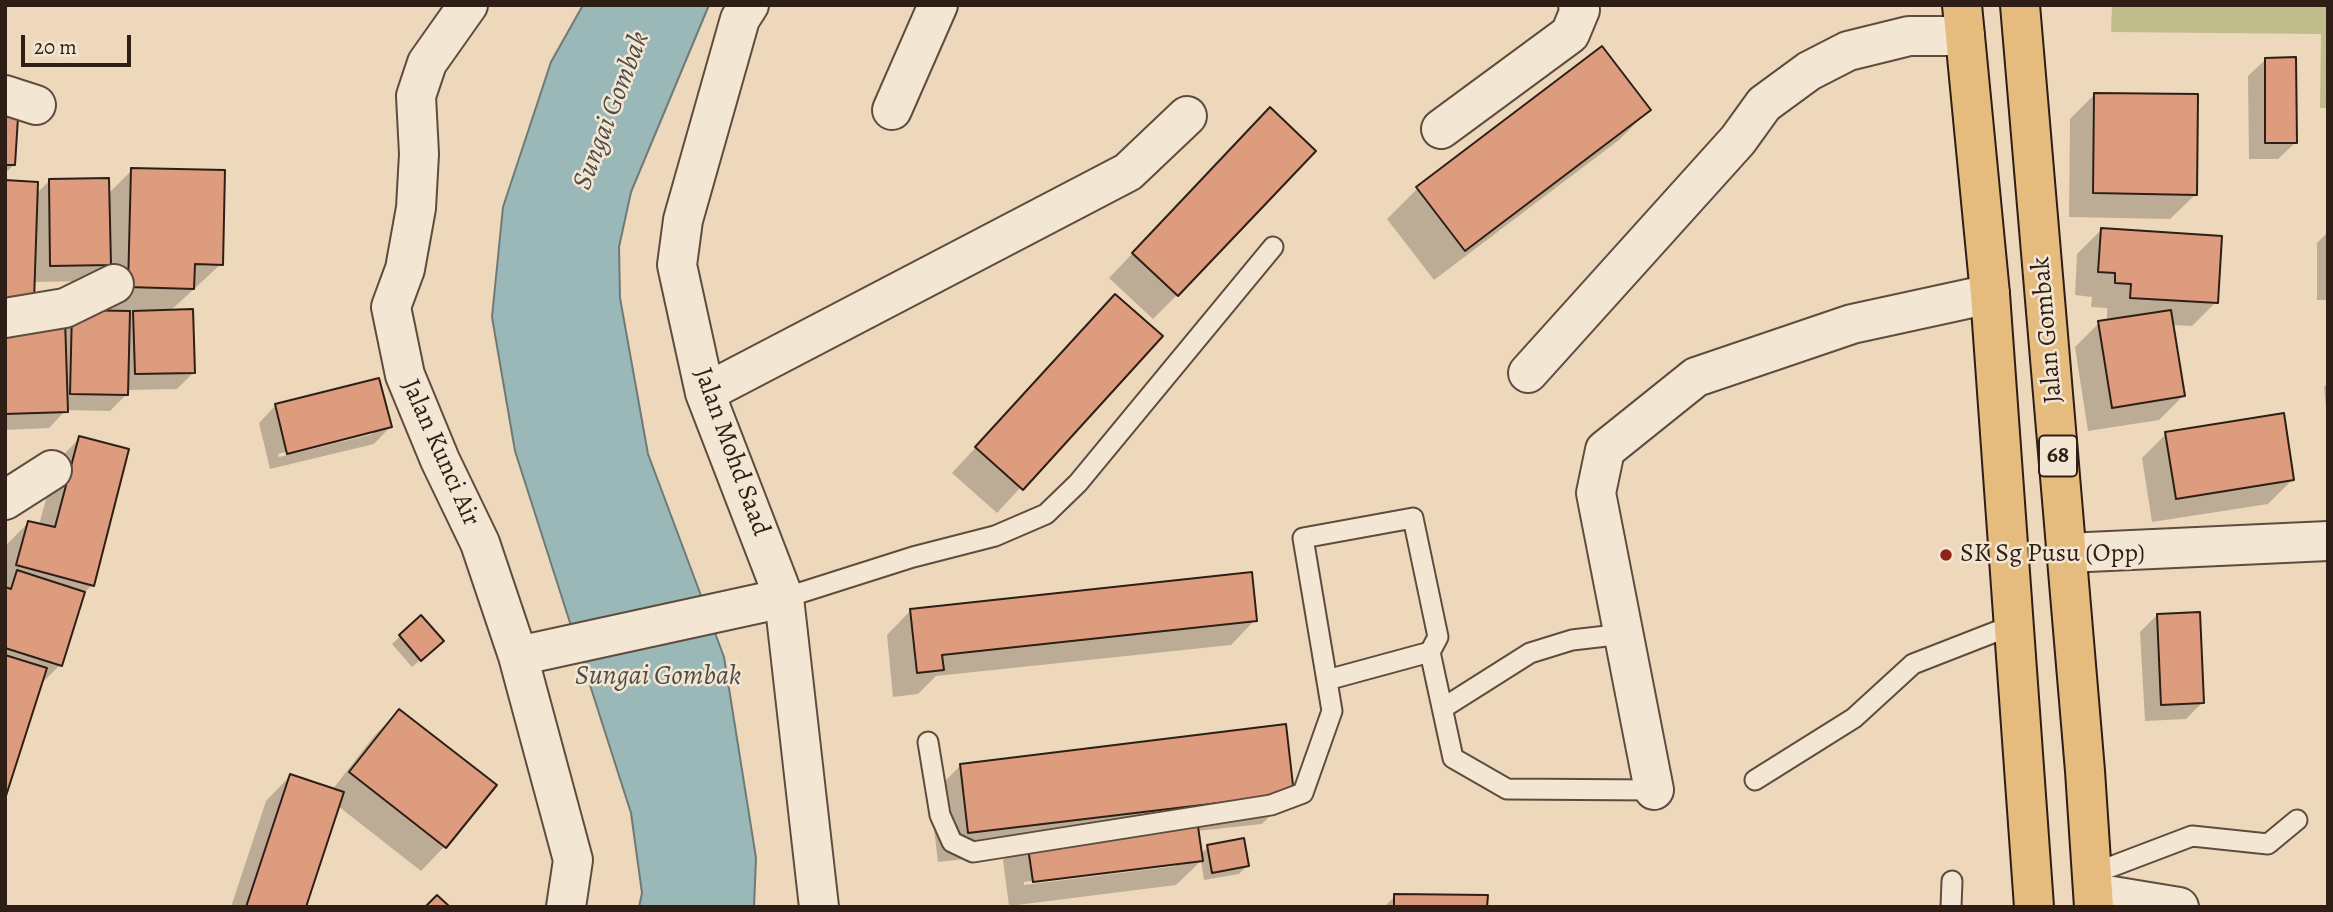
<!DOCTYPE html>
<style>
body{margin:0}
#map{position:relative;width:2333px;height:912px;overflow:hidden;background:#edd8bb;font-family:Alegreya,serif}
canvas{display:block}
.frame{position:absolute;inset:0;border:7px solid #2e1e16;pointer-events:none}
.scale{position:absolute;left:21px;top:35px;width:110px;height:32px;box-sizing:border-box;border:4px solid #2e1e16;border-top:0;padding-left:9px;font-size:21px;line-height:24px;white-space:nowrap;color:#2e1e16;-webkit-text-stroke:5px #f3e6d3;paint-order:stroke}
</style>
<div id="map">
<canvas width="2333" height="912"></canvas>
<div class="frame"></div>
<div class="scale">20 m</div>
</div>
<script>
const g = document.querySelector('canvas').getContext('2d');
g.lineJoin = 'round';
function fill(path, color) { g.fillStyle = color; g.fill(path, 'evenodd'); }
function trace(path, color, width, dash) { g.strokeStyle = color; g.lineWidth = width; g.lineCap = dash ? 'butt' : 'round'; g.setLineDash(dash || []); g.stroke(path); }
function write(font, color, halo, rows, align = 'center') {
  g.font = font + ' Alegreya,serif'; g.lineWidth = 5; g.setLineDash([]); g.textBaseline = 'middle'; g.strokeStyle = halo; g.fillStyle = color; for (const [text, x, y, turn = 0] of rows) {
    g.save(); g.translate(x, y); g.rotate((+turn || 0) * Math.PI / 180); g.textAlign = isNaN(turn) ? turn : align; if (halo) g.strokeText(text, 0, 0); g.fillText(text, 0, 0); g.restore();
  }
}
const green = new Path2D(`
 M2112,5H2328V108H2320L2321,34L2111,32Z`);
const water = new Path2D(`
 M583,5H709L631,192L619,247L620,298L648,454L724,657L756,858L754,907H639L642,893L631,813L515,451L492,317L503,207L551,62Z`);
const shadow = new Path2D(`
 M2265,60L2295,143L2278,159H2249L2248,76Z
 M2095,94L2195,195L2170,219L2069,217L2070,119Z
 M5,104L14,165L5,173Z
 M1649,110L1619,140L1434,280L1387,219L1417,189Z
 M1246,134L1177,295L1153,319L1109,278Z
 M132,170L221,264L169,312L194,372L177,389L127,390V394L110,411L66,410L49,428L5,430V182L36,194L49,181L108,194ZM106,268L105,312L11,321L33,282L93,281Z
 M2101,230L2216,302L2192,326L2172,325L2183,396L2159,420L2088,431L2075,347L2099,323L2107,322V308L2091,307L2092,297L2075,295L2077,254Z
 M2328,232V300H2317V243Z
 M1115,296L1160,336L997,513L952,473Z
 M2328,383V429L2324,387Z
 M275,406L390,427L374,444L270,469L259,423ZM373,430V434L279,457L278,454Z
 M2166,434L2292,480L2268,504L2152,522L2142,458Z
 M80,438L92,585L83,594L60,665L39,686L5,793V546L28,523L39,525L56,462Z
 M911,610L1255,620L1231,645L936,676L918,694L893,697L887,635Z
 M2157,615L2203,702L2186,719L2145,721L2140,632Z
 M420,618L433,649L412,667L392,644Z
 M399,711L445,846L421,871L338,806L304,907H231L266,801L290,776L332,790L375,735Z
 M960,766L1292,793L1262,824L1197,831L1200,855L1208,847L1247,866L1239,874L1204,880L1201,861L1176,885L1009,906L1003,860L1009,854L938,862L930,796ZM1176,863V866L1024,885V882Z
 M1395,896L1486,907H1384Z`);
const building = new Path2D(`
 M1602,46L1651,110L1465,251L1416,187Z
 M2296,57L2297,143H2265V58Z
 M2094,93L2198,94L2197,195L2093,193Z
 M5,102H19L15,165H5Z
 M1270,107L1316,151L1178,296L1132,253Z
 M131,168L225,170L223,265L195,264L194,289L128,287Z
 M109,178L111,265L50,266L49,179Z
 M5,180L38,182L34,301L5,300Z
 M2101,228L2222,236L2218,303L2130,298L2131,284L2115,283V273L2098,272Z
 M1115,294L1163,336L1023,490L975,447Z
 M193,309L195,373L135,374L133,311Z
 M72,310L130,311L128,395L70,394Z
 M2171,310L2185,396L2112,408L2098,321Z
 M65,319L68,412L5,414V320Z
 M379,378L392,427L287,454L275,404Z
 M2284,413L2294,480L2176,499L2165,432Z
 M79,436L129,449L94,586L16,565L28,521L55,527Z
 M17,570L85,592L62,666L5,648V587L11,589Z
 M1252,572L1257,621L942,655L944,670L917,673L910,609Z
 M2200,612L2204,703L2161,705L2157,614Z
 M421,615L444,641L421,661L399,635Z
 M5,655L47,668L5,799Z
 M399,709L497,785L446,848L349,772Z
 M1286,724L1294,794L968,833L960,764Z
 M290,774L344,792L306,907H246Z
 M1196,813L1203,861L1033,882L1026,834Z
 M1244,838L1249,866L1212,873L1207,845Z
 M1394,894L1488,895L1487,907H1394Z
 M437,895L450,907H425Z`);
const lane = new Path2D(`
 M784,598L913,557L995,536L1046,514L1078,483L1273,247
 M1430,652L1453,758L1507,789L1654,790
 M1443,708L1530,653L1572,640L1624,634
 M928,742L940,815L952,842L973,852L1271,805L1303,793L1332,711L1303,538L1413,518L1438,637L1430,652L1327,680
 M1755,780L1854,718L1913,664L2013,625
 M2092,874L2192,836L2268,844L2297,820
 M1951,907L1952,881`);
const street = new Path2D(`
 M468,5L427,63L416,96L419,154L416,208L405,269L391,307L405,375L440,460L480,543L518,656L573,860L566,907
 M749,5L740,19L683,220L677,265L705,393L784,598L819,907
 M5,95L36,105
 M892,110L938,5
 M1441,129L1570,34L1580,10L1578,5
 M5,318L65,308L114,284
 M1528,373L1738,140L1764,104L1809,71L1848,51L1909,36H1965
 M705,393L1128,172L1187,116
 M5,500L52,470
 M2066,553L2328,541
 M518,656L784,598
 M1654,790L1596,493L1605,450L1696,377L1852,324L1990,294
 M2094,893L2179,907`);
const primary = new Path2D(`
 M1962,5L1990,294L2034,907
 M2020,5L2085,771L2094,907`);
const markers = [
 [1946,555,7,"#8f2418"]
];
const shields = [
 [2058,456,38]
];
const shieldNames = [
 ["68",2058,456]
];
const streetNames = [
 ["Jalan Gombak",2048,330,-95],
 ["Jalan Mohd Saad",731,452,70],
 ["Jalan Kunci Air",440,453,66]
];
const poiNames = [
 ["SK Sg Pusu (Opp)",1960,555]
];
const waterNames = [
 ["Sungai Gombak",612,111,-69],
 ["Sungai Gombak",658,677]
];
fill(green, '#c0bc8b');
fill(water, '#9bb8b8');
trace(water, '#6f7a77', 2);
fill(shadow, '#0003');
fill(building, '#de9c7f');
trace(building, '#2e1e16', 2);
trace(lane, '#5e4c3f', 23);
trace(street, '#5e4c3f', 42);
trace(primary, '#2e1e16', 42);
trace(lane, '#f3e6d3', 19);
trace(street, '#f3e6d3', 38);
trace(primary, '#e6bc7e', 38);
for (const [x, y, r, color] of markers) { const dot = new Path2D(); dot.arc(x, y, r, 0, 2 * Math.PI); g.fillStyle = color; g.fill(dot); trace(dot, '#f3e6d3', 2.5); }
for (const [x, y, w] of shields) { const box = new Path2D(); box.roundRect(x - w / 2, y - 20.5, w, 41, 5); g.fillStyle = '#f3e6d3'; g.fill(box); trace(box, '#2e1e16', 2); }
write('bold 24px', '#2e1e16', null, shieldNames);
write('26px', '#2e1e16', '#f3e6d3', streetNames);
write('26px', '#2e1e16', '#f3e6d3', poiNames, 'left');
write('italic 28px', '#4f4c47', '#f3e6d3', waterNames);
</script>
